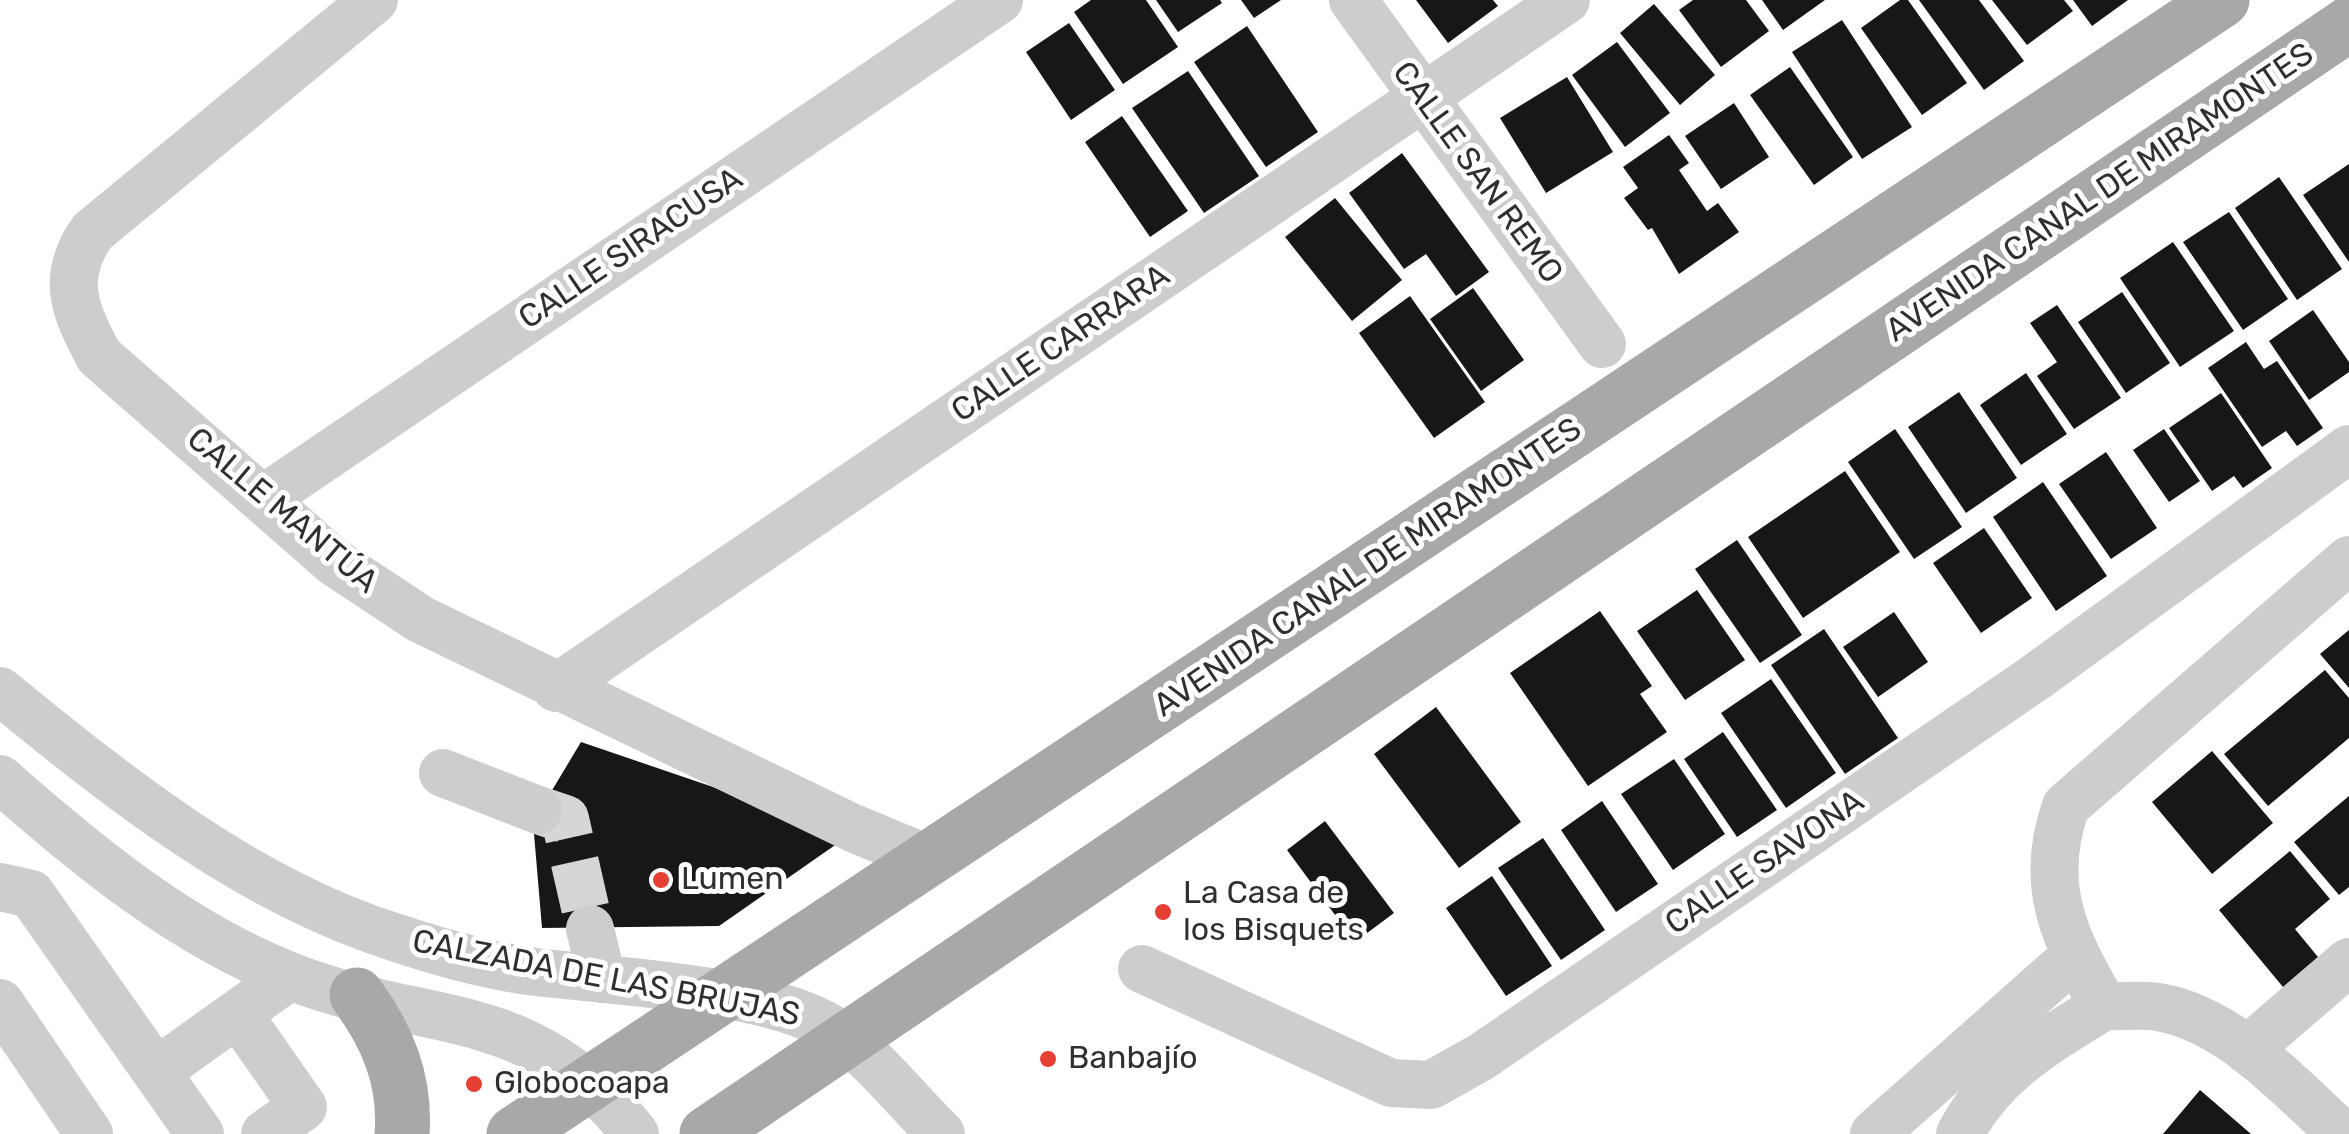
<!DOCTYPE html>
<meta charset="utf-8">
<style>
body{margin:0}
canvas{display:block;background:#fff}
</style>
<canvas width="2349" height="1134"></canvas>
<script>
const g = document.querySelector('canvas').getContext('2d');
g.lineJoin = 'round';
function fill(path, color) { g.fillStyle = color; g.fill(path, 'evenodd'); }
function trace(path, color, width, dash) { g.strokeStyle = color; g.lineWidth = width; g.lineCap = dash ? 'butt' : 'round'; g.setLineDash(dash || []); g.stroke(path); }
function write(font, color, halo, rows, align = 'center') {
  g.font = font + ' Rubik,sans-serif'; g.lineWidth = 10; g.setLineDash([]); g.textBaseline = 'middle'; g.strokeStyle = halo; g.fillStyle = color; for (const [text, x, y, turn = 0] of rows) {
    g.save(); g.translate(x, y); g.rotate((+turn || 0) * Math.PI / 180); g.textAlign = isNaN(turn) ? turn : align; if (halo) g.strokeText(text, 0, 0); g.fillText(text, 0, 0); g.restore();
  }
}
const building = new Path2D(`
 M1091,0H1146L1178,47L1123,84L1074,12Z
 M1156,0H1220L1222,3L1178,32Z
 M1241,0H1281L1254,18Z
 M1416,0H1493L1498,6L1448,43Z
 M1693,0H1746L1769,31L1721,67L1679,10Z
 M1762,0H1825L1783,30Z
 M1900,0H1908L1967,83L1922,115L1861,28Z
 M1919,0H1979L2024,61L1984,90Z
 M1992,0H2064L2073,11L2027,45Z
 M2073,0H2128L2092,26Z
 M1654,4L1715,75L1680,105L1620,33Z
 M1842,20L1912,127L1862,159L1792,52Z
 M1069,23L1115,90L1071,120L1026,52Z
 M1247,26L1318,132L1266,167L1194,62Z
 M1617,42L1670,113L1625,147L1572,75Z
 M1790,67L1853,157L1814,185L1750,95Z
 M1188,71L1259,176L1204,213L1132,108Z
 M1567,77L1613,152L1546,193L1500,118Z
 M1734,103L1769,157L1721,189L1685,136Z
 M1122,116L1188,211L1150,237L1085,142Z
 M1669,135L1689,163L1679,170L1707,211L1718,203L1739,232L1679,274L1652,228L1648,230L1624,198L1638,188L1623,167Z
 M1402,153L1489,272L1456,296L1426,254L1404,269L1349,193Z
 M2349,164V262L2303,195Z
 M2279,177L2342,269L2297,300L2235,208Z
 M1335,198L1402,280L1352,321L1285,237Z
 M2229,212L2288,299L2243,330L2183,242Z
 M2173,242L2234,331L2180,367L2120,278Z
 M1473,288L1524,360L1481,391L1430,319Z
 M2122,292L2170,363L2126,393L2078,322Z
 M1410,296L1485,402L1434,438L1359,333Z
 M2057,305L2121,398L2074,429L2037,376L2057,362L2030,323Z
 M2313,310L2349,362V372L2309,400L2269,341Z
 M2246,342L2264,369L2277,361L2323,428L2297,446L2286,431L2262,447L2208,368Z
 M2026,373L2067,434L2021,465L1980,405Z
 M1959,392L2017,478L1966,513L1908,427Z
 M2221,393L2272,468L2243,488L2234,476L2212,491L2169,428Z
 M1895,429L1962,527L1914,559L1848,462Z
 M2164,429L2200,481L2169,502L2133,450Z
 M2106,452L2157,528L2111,559L2059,484Z
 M1845,471L1900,552L1803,618L1748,537Z
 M2043,482L2107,576L2056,611L1993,517Z
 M1984,528L2032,598L1981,633L1933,563Z
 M1737,540L1802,635L1760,663L1695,569Z
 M1697,590L1745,660L1685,700L1637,631Z
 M1600,611L1652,686L1640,694L1667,732L1588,786L1510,673Z
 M1894,612L1928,662L1878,697L1843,647Z
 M1824,629L1898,738L1845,774L1771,665Z
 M2349,630V688L2320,654Z
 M2325,670L2349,698V738L2268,806L2224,754Z
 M1771,679L1836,773L1786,808L1721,713Z
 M1436,707L1521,822L1459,868L1374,754Z
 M1723,732L1777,810L1737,837L1684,759Z
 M581,742L851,834L719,926L542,928L533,822Z
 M2212,751L2273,823L2212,874L2152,802Z
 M1674,759L1725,834L1673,870L1621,794Z
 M2349,796V887L2339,895L2294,842Z
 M1602,801L1658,884L1616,912L1561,830Z
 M1325,821L1394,913L1355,942L1287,850Z
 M1543,838L1605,930L1561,960L1498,868Z
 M2290,851L2330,899L2295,929L2318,957L2283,987L2219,910Z
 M1492,876L1552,966L1506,996L1446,908Z
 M2200,1090L2251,1134H2163Z`);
const minorTunnel = new Path2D(`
 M538,810L565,819L590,929`);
const minor = new Path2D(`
 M374,0L92,232C60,278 75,311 99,356L334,562L420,619L853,828L930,860
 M1353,0L1602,344
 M263,499L999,0
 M556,688L1566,0
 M0,691C120,789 247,891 397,938C442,953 489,966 536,972C613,981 771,989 832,1029C873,1056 906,1100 941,1134
 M443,773L538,810
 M0,779C86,855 182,934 290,976C429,1031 530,999 635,1134
 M0,887L31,894L200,1134
 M590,929L602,979
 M1142,969L1391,1083L1431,1085L1481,1057L2036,677L2349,449
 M0,1003L89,1134
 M238,1014L303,1107L265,1134
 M2247,1050L2349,962
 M157,1071L290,976
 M1874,1134L2074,957
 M1960,1134C1992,1072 2046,1042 2104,1006
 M2342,1134C2289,1087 2231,1019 2158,1007C2141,1004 2121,1007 2104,1006C2064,939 2038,884 2066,806L2349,560`);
const major = new Path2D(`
 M357,995C388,1037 406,1081 402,1134
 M514,1134L2222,0
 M707,1134L2349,24`);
const markers = [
 [661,880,10,"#e63f33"],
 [1163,912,10,"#e63f33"],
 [1048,1059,10,"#e63f33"],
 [474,1084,10,"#e63f33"]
];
const streetNames = [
 ["CALLE SAN REMO",1477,173,54],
 ["AVENIDA CANAL DE MIRAMONTES",2100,193,-34],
 ["CALLE SIRACUSA",631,249,-34],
 ["CALLE CARRARA",1061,344,-34],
 ["CALLE MANTÚA",282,511,40],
 ["AVENIDA CANAL DE MIRAMONTES",1368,568,-34],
 ["CALLE SAVONA",1765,863,-34],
 ["CALZADA DE LAS BRUJAS",606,979,11]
];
const poiNames = [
 ["Lumen",681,880],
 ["La Casa de",1183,894],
 ["los Bisquets",1183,931],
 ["Banbajío",1068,1059],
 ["Globocoapa",494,1084]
];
fill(building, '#171717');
trace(minorTunnel, '#d6d6d6', 48, [48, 24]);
trace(minor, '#cdcdcd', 48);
trace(major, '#a8a8a8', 55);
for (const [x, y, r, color] of markers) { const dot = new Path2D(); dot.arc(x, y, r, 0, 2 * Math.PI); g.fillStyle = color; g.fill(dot); trace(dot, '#fff', 4); }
write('32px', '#303030', '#fff', streetNames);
write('32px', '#303030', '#fff', poiNames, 'left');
</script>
